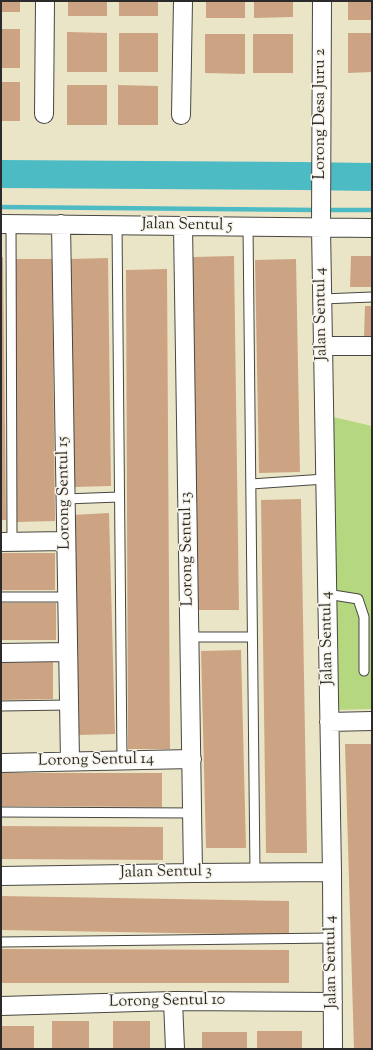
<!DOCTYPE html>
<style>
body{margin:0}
#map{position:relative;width:373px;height:1050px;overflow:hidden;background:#ebe5c7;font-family:"Sorts Mill Goudy",serif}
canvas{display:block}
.frame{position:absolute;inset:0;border:2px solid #2b2b2b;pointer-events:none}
</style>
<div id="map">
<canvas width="373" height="1050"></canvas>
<div class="frame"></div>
</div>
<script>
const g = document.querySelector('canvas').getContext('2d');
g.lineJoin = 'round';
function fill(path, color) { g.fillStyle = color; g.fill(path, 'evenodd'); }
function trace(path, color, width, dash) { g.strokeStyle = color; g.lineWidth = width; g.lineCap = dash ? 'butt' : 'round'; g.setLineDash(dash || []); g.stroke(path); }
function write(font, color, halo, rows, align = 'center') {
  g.font = font + ' "Sorts Mill Goudy",serif'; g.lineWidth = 3; g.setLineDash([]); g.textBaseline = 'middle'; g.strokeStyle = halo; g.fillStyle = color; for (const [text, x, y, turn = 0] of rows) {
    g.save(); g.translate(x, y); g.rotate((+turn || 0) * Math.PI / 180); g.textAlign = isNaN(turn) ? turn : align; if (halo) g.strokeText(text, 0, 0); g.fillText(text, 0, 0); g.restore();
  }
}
const green = new Path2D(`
 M333,417L372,426V709L334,710Z`);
const stream = new Path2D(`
 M1,207L317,210
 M325,210H372`);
const river = new Path2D(`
 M1,174L300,176L372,177`);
const building = new Path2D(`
 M1,1H20V12H1Z
 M68,1H107V16H68Z
 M119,1H158V16H119Z
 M206,1H245V18H206Z
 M254,1H293V17L254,18Z
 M348,1H372V20H348Z
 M1,29H20V68H1Z
 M67,32L107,33V72H67Z
 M119,33H158V72H119Z
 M348,33H372V72L348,73Z
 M205,34H245V74L205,73Z
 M253,34H293V73H253Z
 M1,82H20V121H1Z
 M67,85H107V125H67Z
 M118,85L158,86V125H118Z
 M234,256L239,610H198L193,257Z
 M351,256H372V287H350Z
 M1,257H3L6,520H1Z
 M108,258L111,486L73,487L70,259Z
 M14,259H52L55,521L17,522Z
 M296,259L300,472L259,473L255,260Z
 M167,269L170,749H128L126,270Z
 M365,306H372V337H364Z
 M301,499L307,853H266L261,500Z
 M109,513L115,734L79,735L72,515Z
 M1,553H55V590H1Z
 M1,603H56V640H1Z
 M241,650L246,848H206L201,651Z
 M53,662V699L1,700V663Z
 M345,744H372V1049H354Z
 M1,773H162V807L1,806Z
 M1,826L163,827V860L1,859Z
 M1,896L289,901V935L1,930Z
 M1,949L289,950V983H1Z
 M52,1021H89V1049H52Z
 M113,1021H150V1049H113Z
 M1,1026H34V1049H1Z
 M257,1031H302V1049H257Z
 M202,1032H247V1049H202Z`);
const service = new Path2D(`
 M11,224L12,541
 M117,225L122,760
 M248,227L255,873
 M322,299L372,297
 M251,484L325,479
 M65,499L119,497
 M327,594L358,599L364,617V671
 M1,597H67
 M190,637H252
 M1,706L69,705
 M1,812L193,813
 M1,942L332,938`);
const minor = new Path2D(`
 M322,1L321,228L332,872L333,1049
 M44,114L45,1
 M181,115L183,1
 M1,224L372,228
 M61,224L70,761
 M183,226L193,873
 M322,346H372
 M1,542L66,541
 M1,653L68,652
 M329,722L372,721
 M1,763L192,759
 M1,876L193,873L332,872
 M173,1001L175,1049
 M1,1006L173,1001L333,1002`);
const streetNames = [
 ["Lorong Desa Juru 2",321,114,-90],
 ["Jalan Sentul 5",187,226,1],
 ["Jalan Sentul 4",322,314,-91],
 ["Lorong Sentul 15",65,493,-91],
 ["Lorong Sentul 13",188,549,-91],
 ["Jalan Sentul 4",328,638,-91],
 ["Lorong Sentul 14",96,761,-1],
 ["Jalan Sentul 3",166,873,-1],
 ["Jalan Sentul 4",332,962,-91],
 ["Lorong Sentul 10",167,1002,-1]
];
fill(green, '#b5d77f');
trace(stream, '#4dbbc4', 4.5);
trace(river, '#4dbbc4', 28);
fill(building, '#cda483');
trace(service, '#484742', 11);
trace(minor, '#484742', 20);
trace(service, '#fff', 9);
trace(minor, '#fff', 18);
write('16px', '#2b2b2b', '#f7f3e8', streetNames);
</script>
